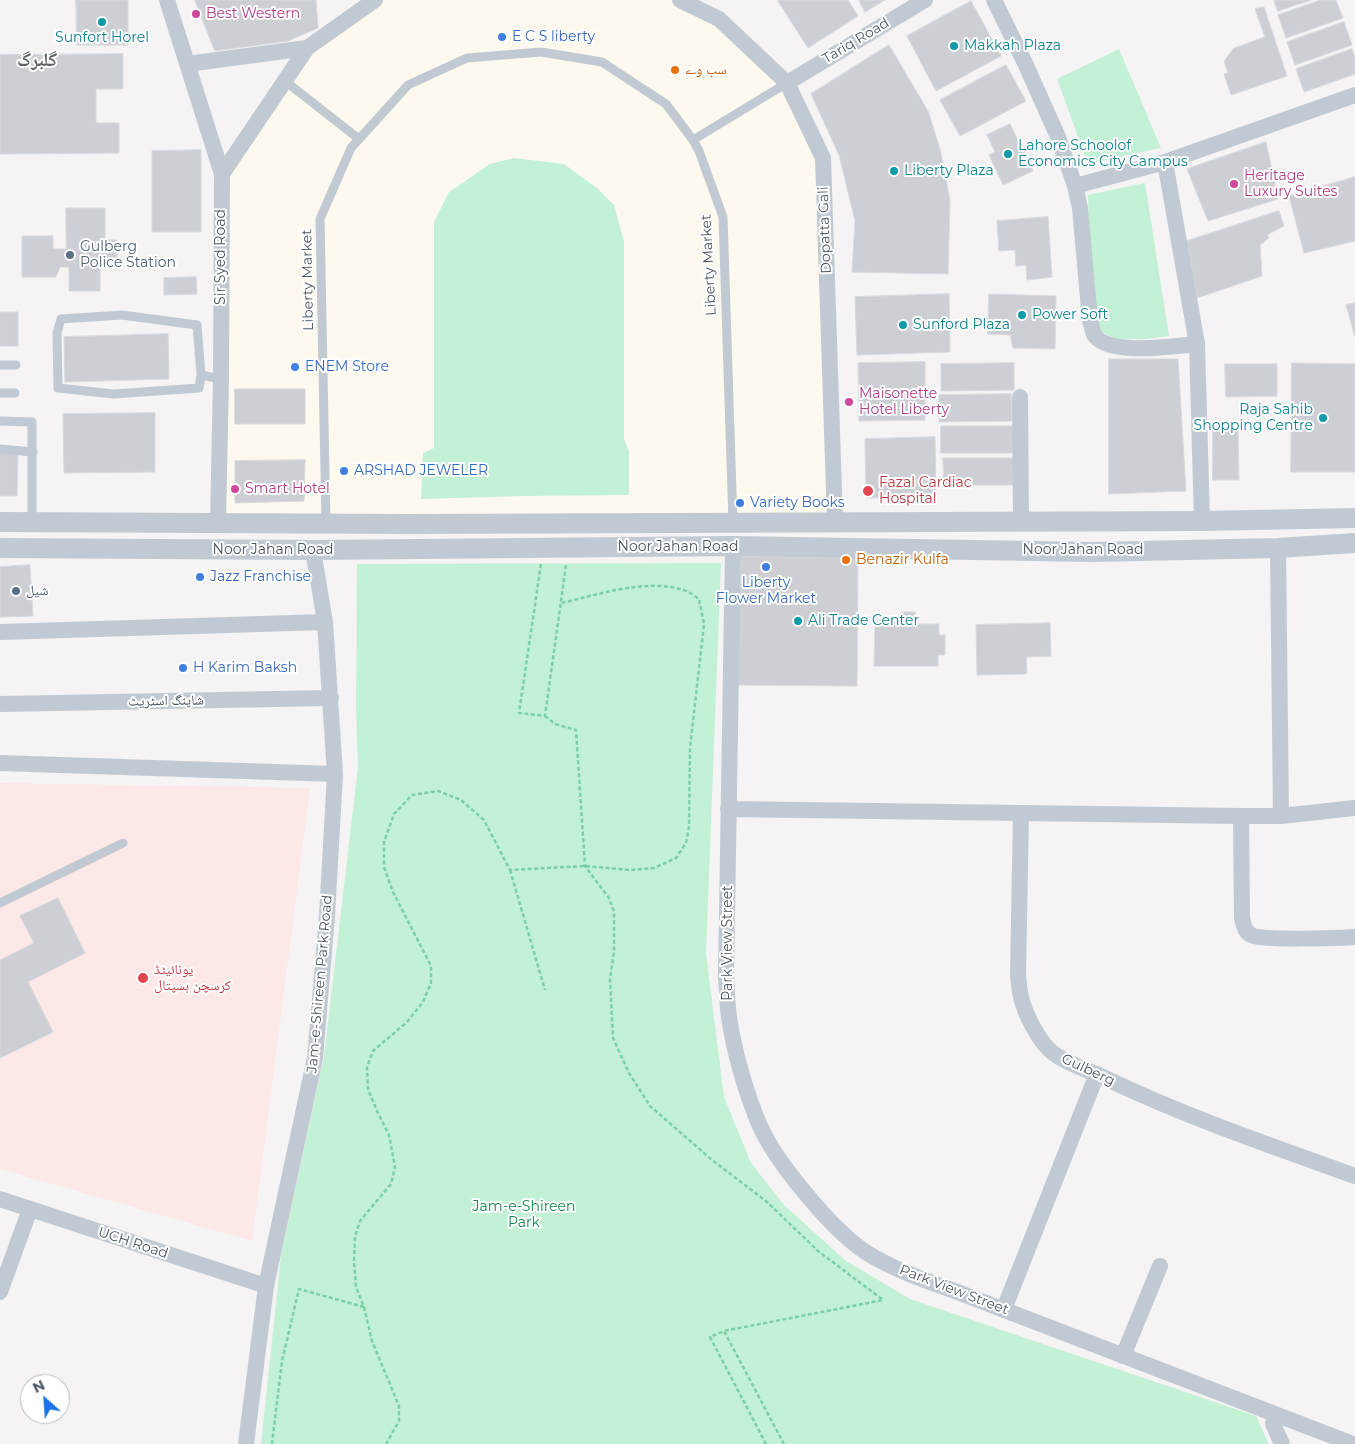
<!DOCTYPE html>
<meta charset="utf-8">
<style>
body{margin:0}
#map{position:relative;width:1355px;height:1444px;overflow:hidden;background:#f5f3f3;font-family:Montserrat,sans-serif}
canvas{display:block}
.north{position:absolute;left:20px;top:1374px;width:50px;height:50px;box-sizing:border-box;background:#fff;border:1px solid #b7bbc0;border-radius:50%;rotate:334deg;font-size:14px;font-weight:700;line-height:20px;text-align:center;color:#4a5661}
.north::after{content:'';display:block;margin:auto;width:18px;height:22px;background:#1a73e8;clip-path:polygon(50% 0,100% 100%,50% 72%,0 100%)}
</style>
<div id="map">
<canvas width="1355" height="1444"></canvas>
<div class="north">N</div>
</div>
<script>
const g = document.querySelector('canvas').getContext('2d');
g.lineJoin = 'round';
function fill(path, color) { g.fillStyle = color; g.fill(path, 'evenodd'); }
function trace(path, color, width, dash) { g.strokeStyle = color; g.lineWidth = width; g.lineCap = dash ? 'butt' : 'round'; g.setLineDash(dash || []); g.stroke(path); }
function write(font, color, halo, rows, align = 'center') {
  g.font = font + ' Montserrat,"Noto Naskh Arabic",sans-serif'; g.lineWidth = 4; g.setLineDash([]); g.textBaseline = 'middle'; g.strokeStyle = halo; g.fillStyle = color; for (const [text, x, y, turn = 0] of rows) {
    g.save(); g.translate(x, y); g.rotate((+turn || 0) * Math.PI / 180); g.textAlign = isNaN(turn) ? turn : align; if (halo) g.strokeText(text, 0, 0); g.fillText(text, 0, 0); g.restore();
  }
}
const commercial = new Path2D(`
 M375,0H680L719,19L787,83L823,158L833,519L218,523L222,174L307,48Z`);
const medical = new Path2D(`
 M0,783L310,788L252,1241L0,1169Z`);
const green = new Path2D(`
 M1119,49L1161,148L1088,164L1057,79Z
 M514,158L564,164L598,189L614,205L624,242V439L629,451V495L523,496L421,499L423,453L434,448V222L449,192L490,164Z
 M1145,183L1169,336L1146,339H1115L1092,326L1088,195Z
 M721,563L706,953L724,1097L751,1163L784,1205L846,1261L910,1299L1256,1416L1269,1444H261L281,1256L324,1056L358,767L356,710L357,564Z`);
const building = new Path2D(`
 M76,0H128V45H77Z
 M195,0H316L318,28L288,41L215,51Z
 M781,0H848L858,16L808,48L778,1Z
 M859,0H885L865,12Z
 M1274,0H1311L1278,11Z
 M1321,0H1336L1343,18L1286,38L1278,15Z
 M971,1L1001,56L936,91L907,36Z
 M1264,7L1287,76L1231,95L1224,74L1228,73L1224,61L1234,48L1265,37L1255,9Z
 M1344,22L1352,45L1295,65L1287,42Z
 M889,45L928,111L940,149L950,200L948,274L852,272L855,221L839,155L811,94Z
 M1352,49L1355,57V74L1304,92L1296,69Z
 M123,54V89H96V123H119V153L0,154V55Z
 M1006,65L1026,101L960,136L940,100Z
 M1010,124L1033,171L1003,185L989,155L995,152L987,135Z
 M1266,142L1278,199L1208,221L1187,169Z
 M201,150V232H152V151Z
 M1355,177V241L1304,253L1289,196Z
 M66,208H105V240H117V261H100V291H69V267H60L56,277H22V236H53V249H66Z
 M1279,211L1284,226L1267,235L1269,238L1260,245L1262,276L1197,298L1187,241Z
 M1048,217L1052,277L1027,280L1026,265L1016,266L1015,250L999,251L997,221Z
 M196,277L197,294L164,295V278Z
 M949,294L950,352L857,355L855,297Z
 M989,294L1056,296L1055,349L1013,348L1010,335L988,334Z
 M1355,303V337L1346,305Z
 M0,312H18V346H0Z
 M168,334L169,379L65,382L64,337Z
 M1109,359H1178L1186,491L1109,494Z
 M925,362V420L859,421L858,363Z
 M1014,363V390L941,391V364Z
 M1292,363L1355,364V472H1291Z
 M1225,364H1277V396L1226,397Z
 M235,389H305V424H235Z
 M1011,394L1012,421L939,422V395Z
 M155,413V472L64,473L63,414Z
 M941,426H1014V453H941Z
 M1213,430H1238L1239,480H1213Z
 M935,437L936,497L866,498L865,439Z
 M0,453L18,454L17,496H0Z
 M943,458H1016V485H944Z
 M305,460L304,501L235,503V461Z
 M741,556L858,558L857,686L737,685Z
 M30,565L33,616L0,617V567Z
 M902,612H915V624H939V635H945V655H938V666H874L875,622L902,623Z
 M1050,623L1051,656L1026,657L1027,674L977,675L976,625Z
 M58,898L85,953L28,982L53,1032L0,1058V960L34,943L20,916Z`);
const path = new Path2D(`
 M541,564L519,713L545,716L566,565
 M545,716L555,724L576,730L585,866L609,898L614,912V952L610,979L613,1038L629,1073L650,1106L712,1160L766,1201L818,1251L883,1300L724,1331
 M510,870L545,990
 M364,1307L372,1341L399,1406V1421L386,1444
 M272,1444L282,1361L299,1289L364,1307L356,1287L354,1262L355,1237L360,1221L391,1184L395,1167L389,1135L377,1111L368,1089L367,1067L373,1051L407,1022L423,1002L431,983V966L393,892L384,867V842L394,814L412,795L438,791L461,800L484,820L510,870L585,866L630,870L654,868L676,858L686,843L689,827L690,748L704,624L699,599C694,596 689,591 683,590C645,578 597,595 561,603
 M766,1444L710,1337L724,1331L784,1444`);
const service = new Path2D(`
 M285,81L359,139
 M693,140L787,83
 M0,365H16
 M201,375L197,325L122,315L61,319L57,333L58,388L114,394L199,388L201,375L221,379
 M0,393H15
 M0,421L32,422V522
 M0,449L33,452
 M326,523L320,219L351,148L408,85L467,58L541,52L602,62L666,104L693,140L699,151L723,217L733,523
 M0,903L123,843`);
const minor = new Path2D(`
 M167,0L222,174L221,379L218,523
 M680,0L719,19L787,83L823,158L835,522
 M994,0L1025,63L1058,137L1075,186L1080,208L1090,321C1092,325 1092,332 1095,336C1111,356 1173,346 1197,344
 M187,64L307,48
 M787,83L925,0
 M1165,162L1197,344L1202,521
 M222,174L307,48L375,0
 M1075,186L1165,162L1355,95
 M1020,397L1021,521
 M733,546L726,975C727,989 727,1003 729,1017C734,1051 746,1094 760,1126C772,1153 793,1179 812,1201C828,1220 844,1237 864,1251C892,1269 924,1280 955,1291L1353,1444
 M1278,548L1281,816
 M0,632L325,622
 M0,704L331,698
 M0,763L335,774
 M728,809L1241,816H1281L1355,808
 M1021,813L1018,974C1019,982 1019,990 1021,997C1025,1014 1039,1042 1053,1053C1068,1065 1090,1070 1107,1079C1187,1117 1271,1146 1355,1176
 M1241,816L1242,918C1244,925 1244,931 1251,935C1258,941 1340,938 1355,937
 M0,1199L266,1286
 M0,1292L30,1209
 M1004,1309L1097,1074
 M1123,1356L1160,1266
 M1275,1415L1273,1424L1282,1444
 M246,1444L266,1286L315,1058L327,916L335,774L325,622L313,550`);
const tertiary = new Path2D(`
 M0,522L409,524L1202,521L1355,518
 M0,548L313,550L733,546L1093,552L1278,548L1355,543`);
const markers = [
 [196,14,5,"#d1479c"],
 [102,22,5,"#0f9aa8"],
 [502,37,5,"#3f7fe0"],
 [954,46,5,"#0f9aa8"],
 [675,70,5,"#e8710a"],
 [1008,154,5,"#0f9aa8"],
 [894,171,5,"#0f9aa8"],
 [1234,184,5,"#d1479c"],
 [70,255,5,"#5c6f8a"],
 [1022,315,5,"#0f9aa8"],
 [903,325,5,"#0f9aa8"],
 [295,367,5,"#3f7fe0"],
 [849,402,5,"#d1479c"],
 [1323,418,5,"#0f9aa8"],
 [344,471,5,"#3f7fe0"],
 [235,489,5,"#d1479c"],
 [868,491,6,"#e0444e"],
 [740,503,5,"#3f7fe0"],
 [846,560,5,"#e8710a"],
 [766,567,5,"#3f7fe0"],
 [200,577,5,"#3f7fe0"],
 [16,591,5,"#5c6f8a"],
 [798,621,5,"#0f9aa8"],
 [183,668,5,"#3f7fe0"],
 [143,978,6,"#e0444e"]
];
const hotelNames = [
 ["Best Western",206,14],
 ["Heritage",1244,176],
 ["Luxury Suites",1244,192],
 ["Maisonette",859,394],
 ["Hotel Liberty",859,410],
 ["Smart Hotel",245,489]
];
const shopNames = [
 ["E C S liberty",512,37],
 ["ENEM Store",305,367],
 ["ARSHAD JEWELER",354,471],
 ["Variety Books",750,503],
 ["Jazz Franchise",210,577],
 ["Liberty",766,583,"center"],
 ["Flower Market",766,599,"center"],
 ["H Karim Baksh",193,668]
];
const cultureNames = [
 ["Sunfort Horel",102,38,"center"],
 ["Makkah Plaza",964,46],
 ["Lahore Schoolof",1018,146],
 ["Economics City Campus",1018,162],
 ["Liberty Plaza",904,171],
 ["Power Soft",1032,315],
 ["Sunford Plaza",913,325],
 ["Raja Sahib",1313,410,"right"],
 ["Shopping Centre",1313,426,"right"],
 ["Ali Trade Center",808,621]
];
const streetNames = [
 ["Tariq Road",856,41,-31],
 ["Dopatta Gali",825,230,-92],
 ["Sir Syed Road",221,257,-90],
 ["Liberty Market",709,265,-93],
 ["Liberty Market",308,280,-91],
 ["Noor Jahan Road",678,547],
 ["Noor Jahan Road",273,550],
 ["Noor Jahan Road",1083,550],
 ["شاپنگ اسٹریٹ",166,701,-1],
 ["Park View Street",728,943,-90],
 ["Jam-e-Shireen Park Road",320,984,-85],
 ["Gulberg",1088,1070,25],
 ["UCH Road",133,1243,18],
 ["Park View Street",954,1290,21]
];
const foodNames = [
 ["سب وے",685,70],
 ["Benazir Kulfa",856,560]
];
const serviceNames = [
 ["Gulberg",80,247],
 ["Police Station",80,263],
 ["شیل",26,591]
];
const healthNames = [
 ["Fazal Cardiac",879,483],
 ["Hospital",879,499],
 ["یونائیٹڈ",154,970],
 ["کرسچن ہسپتال",154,986]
];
const parkNames = [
 ["Jam-e-Shireen",524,1207],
 ["Park",524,1223]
];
const districtNames = [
 ["گلبرگ",37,60]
];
fill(commercial, '#fdf9ef');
fill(medical, '#fce8e6');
fill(green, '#c3f1d5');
fill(building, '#cdcfd5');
trace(building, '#d7d9de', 1);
trace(path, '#7ad0a6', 2.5, [4, 2.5]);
trace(service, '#c1cad2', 9);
trace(minor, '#c1cad2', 16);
trace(tertiary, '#c1cad2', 20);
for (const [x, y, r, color] of markers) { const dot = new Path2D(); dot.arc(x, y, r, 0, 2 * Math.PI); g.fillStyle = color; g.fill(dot); trace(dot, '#fff', 2); }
write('14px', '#b23c85', '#fff', hotelNames, 'left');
write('14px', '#366cbe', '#fff', shopNames, 'left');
write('14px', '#0d838f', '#fff', cultureNames, 'left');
write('14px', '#4a5661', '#fff', streetNames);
write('14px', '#c56008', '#fff', foodNames, 'left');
write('14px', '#4e5e75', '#fff', serviceNames, 'left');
write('14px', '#be3a42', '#fff', healthNames, 'left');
write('14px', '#17864f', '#fff', parkNames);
write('bold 19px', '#5f6368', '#fff', districtNames);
</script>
